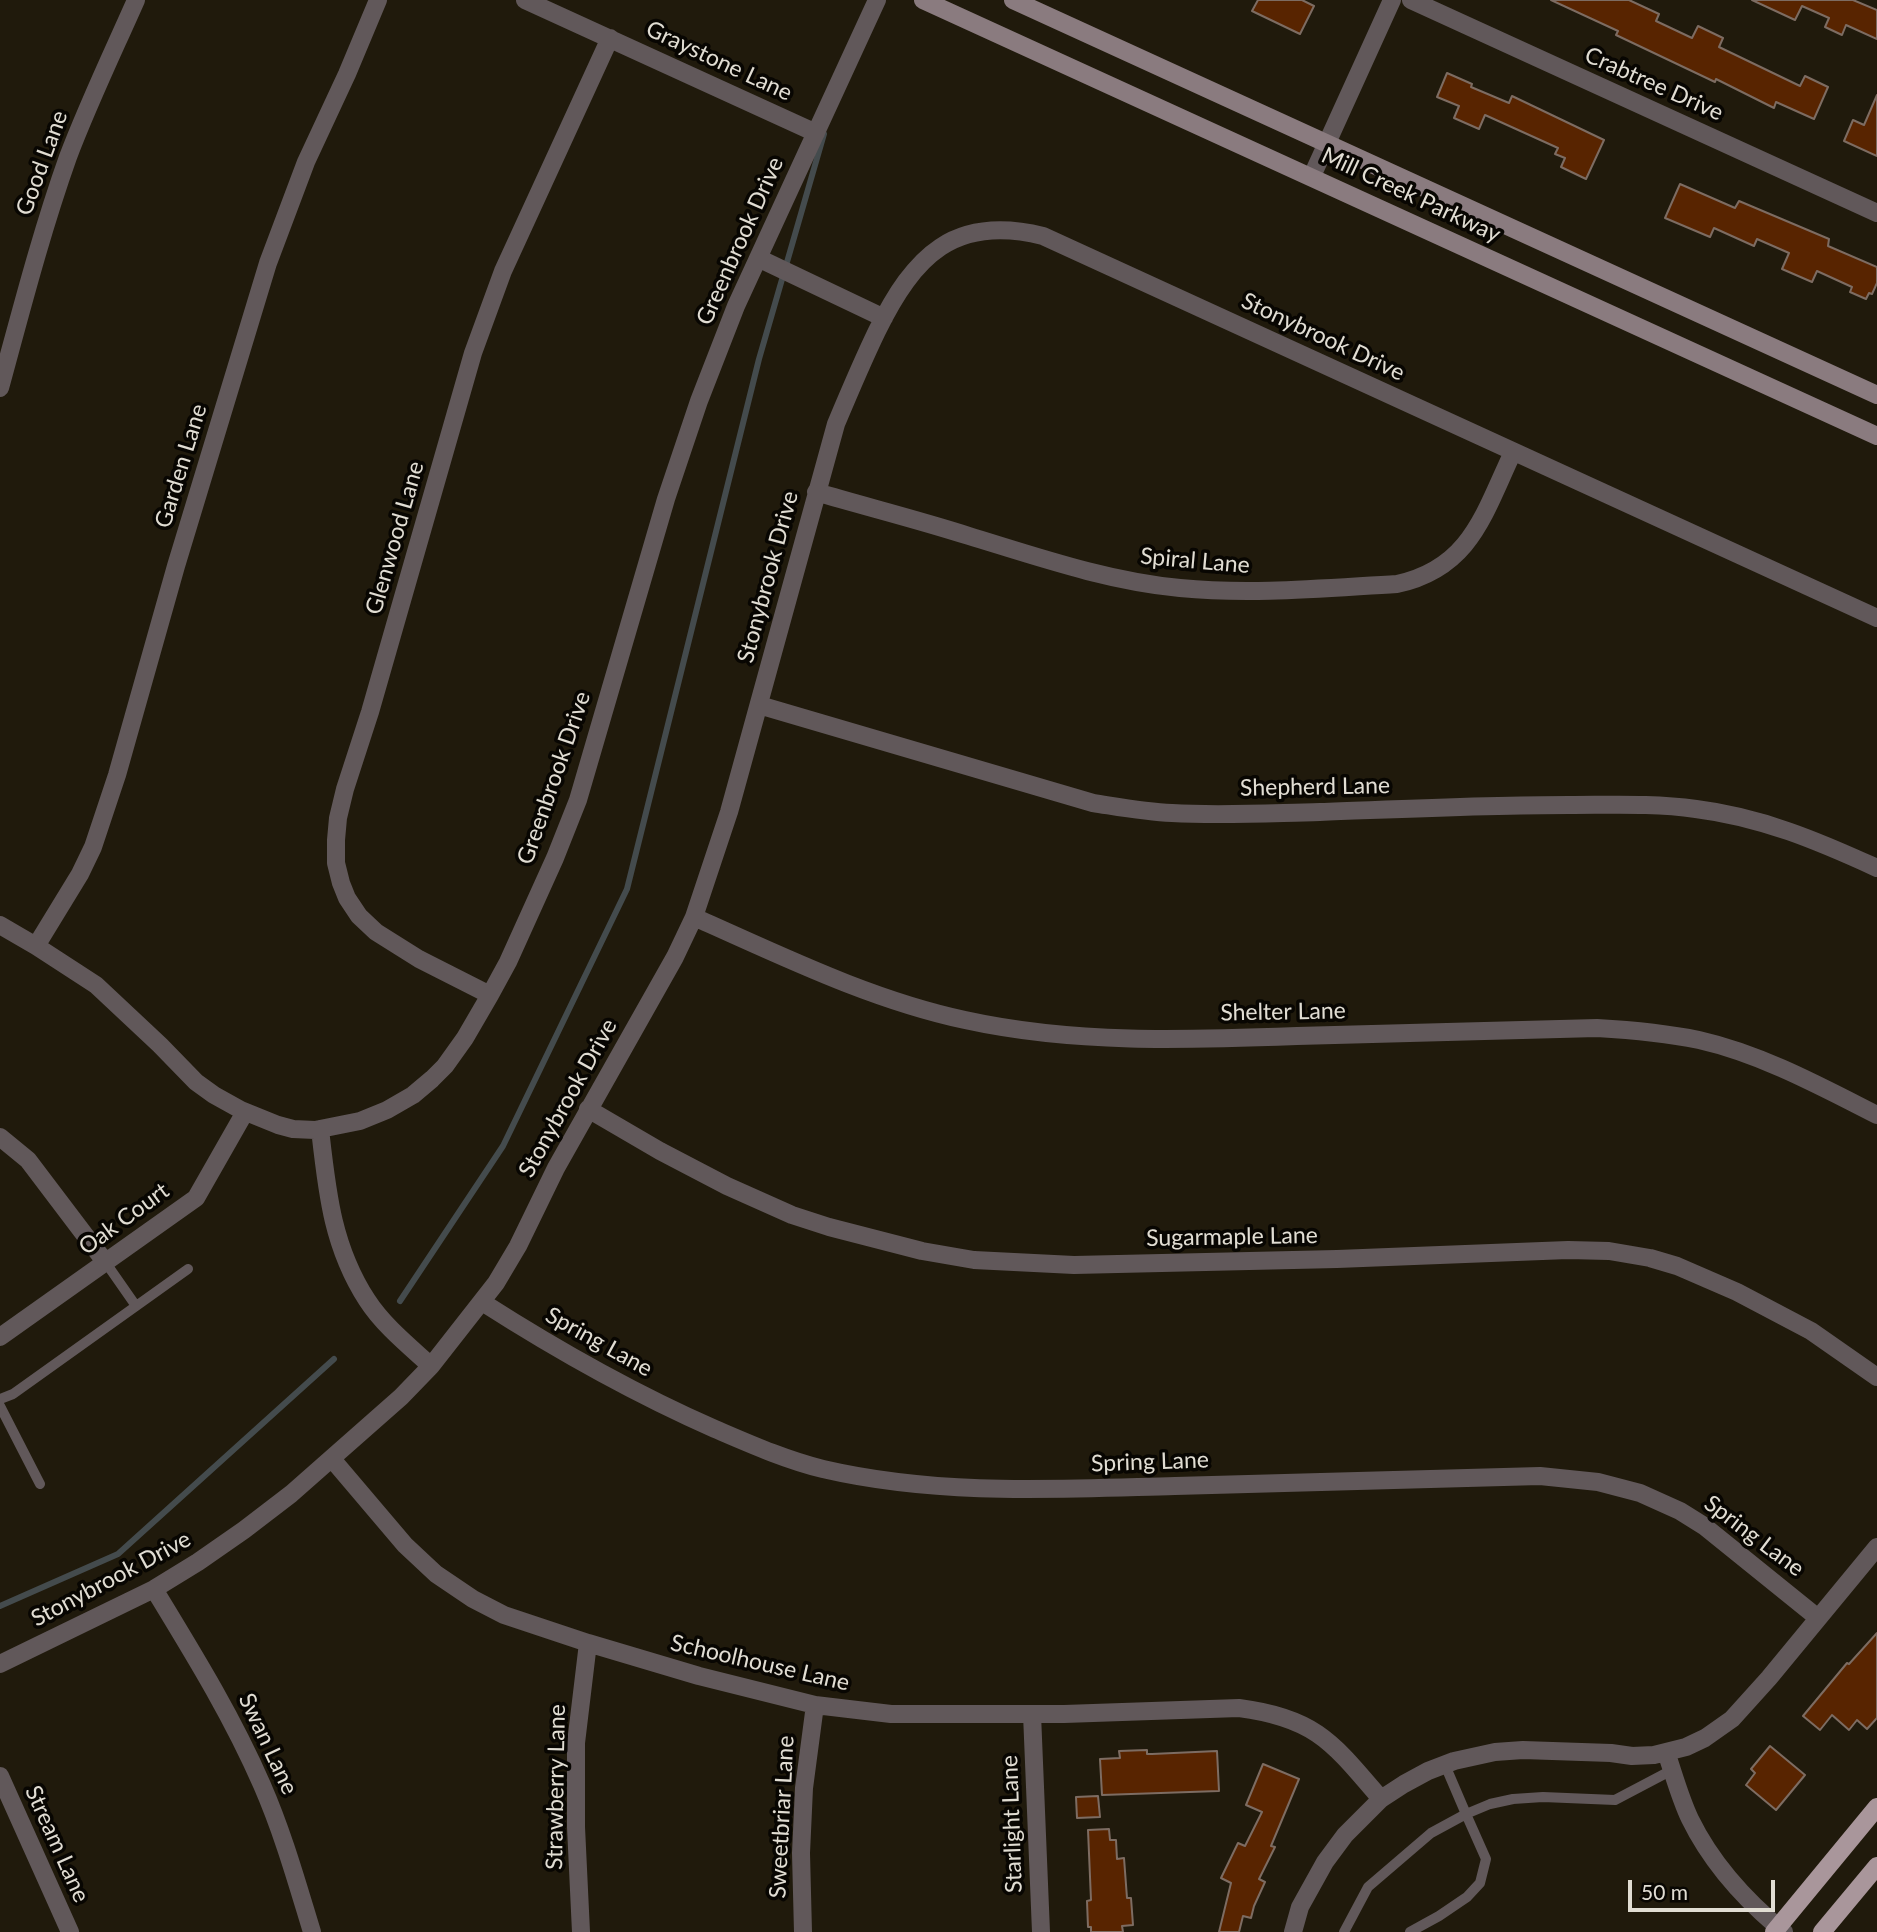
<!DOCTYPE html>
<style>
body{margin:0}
#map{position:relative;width:1877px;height:1932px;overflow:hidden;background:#201a0c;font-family:Lato,sans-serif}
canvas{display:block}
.scale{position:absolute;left:1628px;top:1880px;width:147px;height:32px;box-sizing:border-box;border:4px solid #e1ddd3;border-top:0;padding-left:9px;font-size:21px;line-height:24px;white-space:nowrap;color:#e1ddd3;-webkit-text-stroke:5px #080602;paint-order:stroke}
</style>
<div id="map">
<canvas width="1877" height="1932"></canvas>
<div class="scale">50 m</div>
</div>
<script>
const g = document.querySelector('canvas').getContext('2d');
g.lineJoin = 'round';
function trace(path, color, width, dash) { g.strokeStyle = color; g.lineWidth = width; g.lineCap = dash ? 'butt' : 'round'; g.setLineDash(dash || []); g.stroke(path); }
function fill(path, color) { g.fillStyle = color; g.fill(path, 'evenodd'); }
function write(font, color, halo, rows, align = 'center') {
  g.font = font + ' Lato,sans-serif'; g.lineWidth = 7; g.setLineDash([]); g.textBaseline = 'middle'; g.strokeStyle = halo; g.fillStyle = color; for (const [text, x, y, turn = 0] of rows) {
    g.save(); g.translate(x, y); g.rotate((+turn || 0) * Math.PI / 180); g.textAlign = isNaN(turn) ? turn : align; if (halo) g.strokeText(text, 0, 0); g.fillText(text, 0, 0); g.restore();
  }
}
const stream = new Path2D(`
 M400,1301L503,1146L627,889L759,359L824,134
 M0,1606L118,1554L334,1359`);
const building = new Path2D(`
 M1258,0H1302L1314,6L1300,34L1252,11Z
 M1551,0H1629L1659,14L1656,21L1692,38L1698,26L1723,38L1719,47L1800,86L1805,76L1828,87L1814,119L1776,102L1774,108L1716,79L1715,82L1616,35L1618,31Z
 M1752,0H1853L1877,10V39L1846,25L1842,35L1825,27L1829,18L1802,6L1795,20Z
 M1447,73L1472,84L1471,87L1509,103L1512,96L1604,140L1586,179L1561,167L1565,158L1555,154L1558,148L1485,115L1479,129L1454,118L1459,106L1437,97Z
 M1877,95V156L1844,141L1853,120L1864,125Z
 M1680,184L1735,208L1739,201L1829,239L1828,246L1877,267V283L1872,294L1869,293L1866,299L1850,292L1852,287L1817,271L1812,282L1782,269L1789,253L1757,239L1754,246L1714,228L1710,237L1665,218Z
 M1877,1633V1718L1867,1729L1857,1720L1849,1730L1832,1715L1820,1730L1803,1716L1847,1663L1849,1664Z
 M1770,1746L1805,1775L1776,1810L1746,1785L1755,1773L1751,1769Z
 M1147,1750V1754H1152L1217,1751L1219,1791L1102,1795L1100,1759L1120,1758L1119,1751Z
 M1263,1764L1299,1779L1271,1846L1275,1847L1259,1879L1265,1882L1254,1906L1251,1918L1243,1916L1239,1932H1219L1231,1883L1221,1878L1238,1843L1245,1846L1262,1812L1246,1805Z
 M1098,1796L1100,1817L1077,1818L1076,1797Z
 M1109,1829L1110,1840H1116L1117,1859L1124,1858L1127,1898H1131L1133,1925L1122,1926L1123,1932H1091V1927H1088L1087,1901L1091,1900L1088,1830Z`);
const service = new Path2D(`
 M106,1263L136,1306
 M0,1399L13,1394L188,1269
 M0,1406L40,1484
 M1445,1765L1466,1814L1490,1804L1513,1799L1543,1797L1615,1800L1672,1770
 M1344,1932L1368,1887L1431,1833L1466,1814L1486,1859L1480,1883L1467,1897L1439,1916L1410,1932`);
const minor = new Path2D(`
 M525,0L816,133
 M1411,0L1877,213
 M1312,176L1392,0
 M758,258L884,318
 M0,388C21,311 41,233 68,157C88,104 113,52 136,0
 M816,492C867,507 919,520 969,536C1038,557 1107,581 1180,588C1252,595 1325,588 1397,584C1471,568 1484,513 1513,452
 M759,705L1093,803C1119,807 1145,812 1172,813C1221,816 1271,813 1320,812C1403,809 1486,805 1569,805C1612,805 1654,803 1696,809C1761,817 1818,841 1877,868
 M694,917C782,956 871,1000 965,1020C1074,1044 1186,1040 1297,1036C1397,1034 1497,1031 1597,1028C1632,1030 1665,1033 1699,1040C1761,1054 1820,1086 1877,1115
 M0,925L36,946L96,985L160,1045L196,1082L214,1095L241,1110L278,1125L293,1129L315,1130L360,1121L387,1110L413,1095L432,1079L445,1066L465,1038L490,995L508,962L555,858L578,800L666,499L699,401L736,306L877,0
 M36,946L80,874L93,847L117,775L176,566L268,263L306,162L347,74L378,0
 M490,995L419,959L376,932L359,916L347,898L341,883L336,863V840L338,818L345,789L370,712L473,353L503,271L610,38
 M588,1109L660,1151L727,1186L792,1215L829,1227L922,1251L974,1260L1074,1265L1337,1259L1568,1250L1609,1251L1650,1258L1677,1266L1737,1292L1811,1331L1877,1377
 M320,1129C327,1191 332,1246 367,1300C383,1325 409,1346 431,1366
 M0,1137L28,1160L106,1263
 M482,1302C557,1350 633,1393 715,1429C750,1444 786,1460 823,1469C939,1496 1057,1489 1175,1486C1297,1483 1418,1479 1540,1476L1598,1482L1640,1493L1680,1511L1704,1526L1818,1618
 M0,1337L196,1198L245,1112
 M332,1459L405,1545L436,1574L473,1599L504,1615L588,1643L699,1676L815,1705L891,1714H1064L1239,1708C1316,1718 1333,1743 1381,1799
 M154,1589C193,1653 232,1716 262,1785C283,1833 297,1883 312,1932
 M0,1664L154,1589L198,1562L244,1530L291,1494L401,1397L431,1366L496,1283L518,1246L556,1168L675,957L694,917L729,812L836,424C849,393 862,362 877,331C914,256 954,214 1043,236L1877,618
 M1032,1714L1041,1932
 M1666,1752C1674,1775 1680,1798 1690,1819C1712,1864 1746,1901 1784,1932
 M0,1776L70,1932
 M581,1932L576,1827V1743L588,1643
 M803,1932L801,1853L804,1788L815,1705
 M1293,1932L1300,1907L1325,1862L1345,1835L1381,1799L1404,1784L1428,1771L1454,1761L1495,1752L1523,1750L1611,1753L1632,1756L1654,1755L1686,1747L1705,1738L1732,1719L1769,1678L1877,1547`);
const secondary = new Path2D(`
 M923,0L1877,436
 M1013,0L1877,395`);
const primary = new Path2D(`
 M1774,1932L1877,1807
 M1822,1932L1877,1866`);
const streetNames = [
 ["Graystone Lane",719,61,25],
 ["Crabtree Drive",1654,84,24],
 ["Good Lane",42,163,-70],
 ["Mill Creek Parkway",1411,195,25],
 ["Greenbrook Drive",740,241,-66],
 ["Stonybrook Drive",1323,337,25],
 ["Garden Lane",181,466,-73],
 ["Glenwood Lane",395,538,-74],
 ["Spiral Lane",1195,561,5],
 ["Stonybrook Drive",768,577,-75],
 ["Greenbrook Drive",554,778,-71],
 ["Shepherd Lane",1315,787,-1],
 ["Shelter Lane",1283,1012,-1],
 ["Stonybrook Drive",568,1098,-61],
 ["Oak Court",124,1219,-36],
 ["Sugarmaple Lane",1232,1237,-1],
 ["Spring Lane",599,1342,29],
 ["Spring Lane",1150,1462,-2],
 ["Spring Lane",1754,1536,37],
 ["Stonybrook Drive",111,1579,-28],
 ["Schoolhouse Lane",760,1663,13],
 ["Swan Lane",268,1744,65],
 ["Strawberry Lane",556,1787,-89],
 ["Sweetbriar Lane",782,1817,-87],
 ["Starlight Lane",1012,1824,-92],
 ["Stream Lane",57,1844,66]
];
trace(stream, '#444b4d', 6);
fill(building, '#582400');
trace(building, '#7d6c62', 2);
trace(service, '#61585a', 10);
trace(minor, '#61585a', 18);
trace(secondary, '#8a7b7f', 18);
trace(primary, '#a9969b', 18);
write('23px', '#e1ddd3', '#080602', streetNames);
</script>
